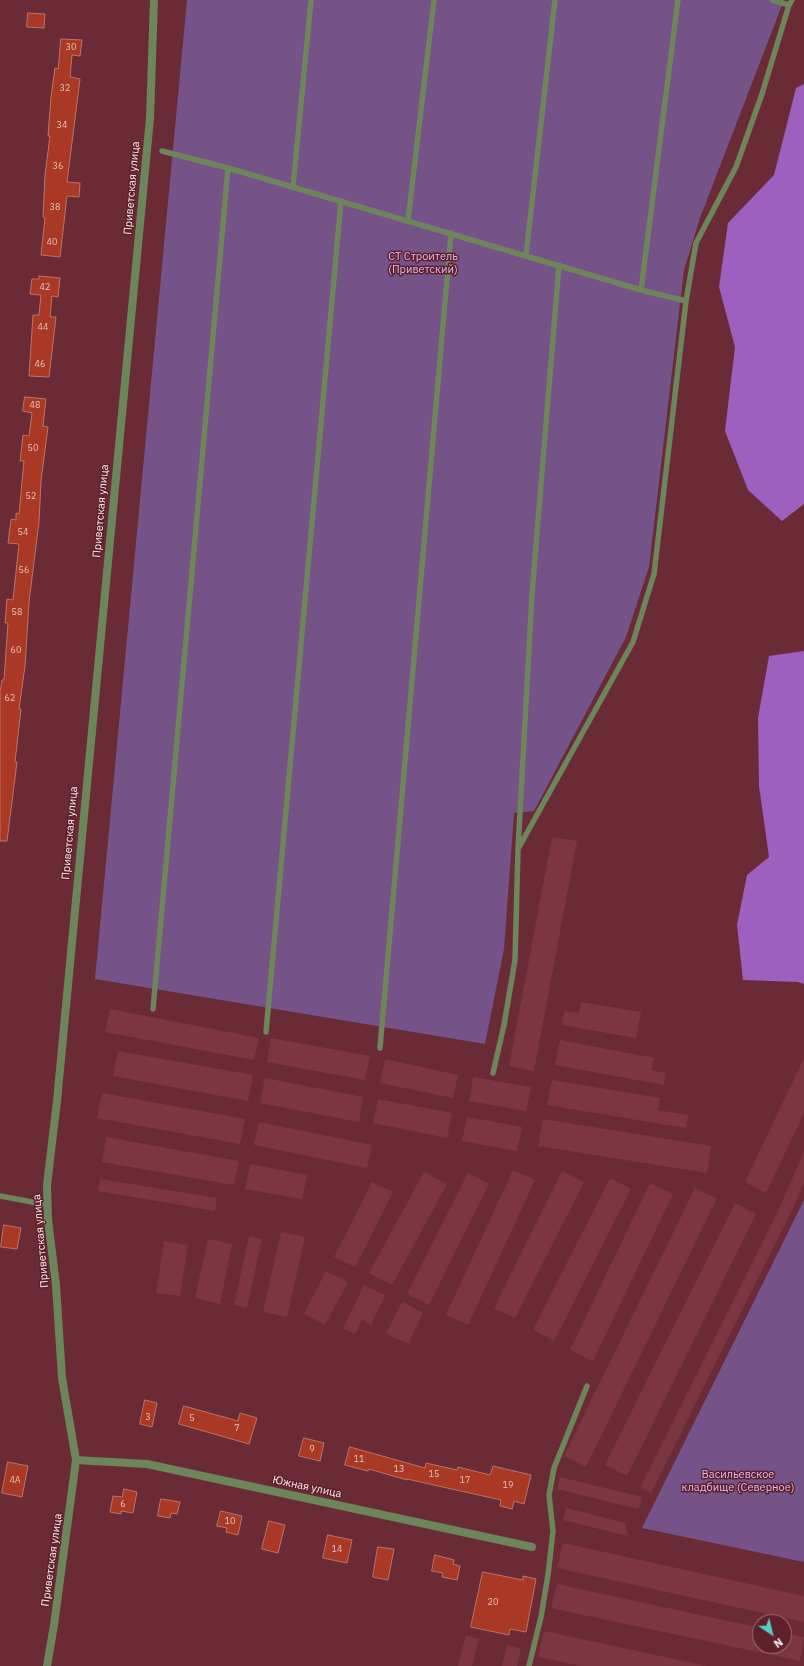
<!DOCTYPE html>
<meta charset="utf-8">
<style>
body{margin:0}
#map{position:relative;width:804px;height:1666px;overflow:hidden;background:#6b2b36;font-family:"IBM Plex Sans",sans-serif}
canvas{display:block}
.north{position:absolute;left:752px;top:1614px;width:40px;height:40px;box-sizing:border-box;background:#5f202c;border:1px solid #9d747b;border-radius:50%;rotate:145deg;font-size:11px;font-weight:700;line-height:16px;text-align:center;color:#faf1f2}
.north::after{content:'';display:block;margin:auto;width:14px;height:18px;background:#53cdca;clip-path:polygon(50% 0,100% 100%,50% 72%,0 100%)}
</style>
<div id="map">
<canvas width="804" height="1666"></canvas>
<div class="north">N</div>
</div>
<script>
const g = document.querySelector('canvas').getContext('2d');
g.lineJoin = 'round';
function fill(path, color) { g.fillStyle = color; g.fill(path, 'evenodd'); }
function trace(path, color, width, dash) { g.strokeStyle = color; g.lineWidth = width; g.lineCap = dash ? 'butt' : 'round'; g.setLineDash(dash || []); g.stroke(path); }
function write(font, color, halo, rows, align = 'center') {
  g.font = font + ' "IBM Plex Sans",sans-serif'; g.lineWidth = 3; g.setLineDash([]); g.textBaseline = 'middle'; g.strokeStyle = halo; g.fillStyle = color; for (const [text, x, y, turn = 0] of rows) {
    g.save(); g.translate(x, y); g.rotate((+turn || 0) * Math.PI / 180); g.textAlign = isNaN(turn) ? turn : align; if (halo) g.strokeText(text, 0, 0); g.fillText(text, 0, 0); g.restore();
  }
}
const built = new Path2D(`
 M552,837L577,841L534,1071L509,1066Z
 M581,1002L641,1012L636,1038L562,1025L564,1011L579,1013Z
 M110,1009L259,1038L254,1060L105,1032Z
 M271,1038L370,1056L365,1080L267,1062Z
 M560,1040L654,1058L651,1070L666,1073L664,1085L555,1065Z
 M118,1051L253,1075L248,1101L113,1076Z
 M804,1058V1113L766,1193L745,1182Z
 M385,1059L458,1075L453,1098L380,1083Z
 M473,1077L531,1087L526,1111L469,1101Z
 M265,1078L363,1097L359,1122L260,1103Z
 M552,1080L660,1098L658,1110L688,1115L686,1128L547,1105Z
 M102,1093L245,1119L240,1144L97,1118Z
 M378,1099L452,1113L447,1138L373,1123Z
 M467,1117L522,1127L517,1151L462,1141Z
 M543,1119L711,1146L707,1173L538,1146Z
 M259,1122L372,1145L367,1168L254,1145Z
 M106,1137L239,1161L234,1185L102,1162Z
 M804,1152V1184L789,1216L651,1493L640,1488L778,1211Z
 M250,1164L307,1175L302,1199L245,1189Z
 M513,1170L535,1180L468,1325L446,1315Z
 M562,1171L584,1182L515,1318L494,1308Z
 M424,1172L447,1184L392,1285L369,1273Z
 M468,1173L489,1184L429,1305L407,1294Z
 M610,1178L631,1189L554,1341L533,1330Z
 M100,1179L217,1198L215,1211L98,1191Z
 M372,1182L393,1192L355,1267L334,1257Z
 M650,1183L673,1194L593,1361L570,1350Z
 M695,1188L717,1198L586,1467L564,1456Z
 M735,1203L756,1214L627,1476L605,1465Z
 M281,1232L305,1237L287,1317L263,1312Z
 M249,1236L262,1239L247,1308L234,1305Z
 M208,1239L232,1244L220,1304L195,1298Z
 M164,1241L188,1245L180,1296L156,1293Z
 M326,1271L348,1282L325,1325L304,1314Z
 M364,1285L385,1295L371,1325L362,1320L355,1334L343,1328Z
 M402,1302L423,1313L408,1344L386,1333Z
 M560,1477L642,1497L639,1509L557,1489Z
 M566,1508L625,1523L628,1536L563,1520Z
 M563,1543L804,1596V1622L557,1568Z
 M557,1584L760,1628V1646H784V1633L804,1637L800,1661L551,1608Z
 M544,1631L707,1666H582L538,1657Z
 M466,1635L479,1639L472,1666H458Z
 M507,1645L521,1649L517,1666H502Z`);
const green = new Path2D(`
 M187,0H784L700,218L684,270L649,567L626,637L534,811L514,813L504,949L485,1044L95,979Z
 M804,1200V1562L642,1528Z`);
const forest = new Path2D(`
 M804,84V504L782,521L748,490L725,431L735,347L719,287L728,223L774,175L796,88Z
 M804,651V984L798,982L743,980L737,925L747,875L769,857L759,786L758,718L769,656Z`);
const building = new Path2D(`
 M28,13L45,14L44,28L27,27Z
 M61,39L82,40L80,56L72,55L70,77L80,79L67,182L80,183L79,197L67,196L60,257L41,255L45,218L43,217L45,175L50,136H48L51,97L55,68L58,69Z
 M39,276L60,278L58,297L52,296L50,317H56L49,377L29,376L33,315H39L41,295L30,294L32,279H39Z
 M25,397L46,399L43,426L48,427L41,481L39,522L29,602L25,666L19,709H21L15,762H17L7,841H0V692L2,680H4L8,623H5L7,599L13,600L19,544L8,543L11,519L16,520V513L19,514L24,461H20L23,435L29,436L32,413L23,411Z
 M4,1225L21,1228L17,1249L1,1247Z
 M145,1400L157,1403L152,1427L140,1424Z
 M184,1406L238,1421L240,1413L257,1418L249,1444L179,1424Z
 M304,1438L324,1443L320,1461L299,1456Z
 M350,1447L425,1468L426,1463L457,1470L458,1467L490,1475L493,1466L531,1475L524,1504L514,1501L512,1509L500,1506L501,1500L407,1479V1480L369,1469L368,1471L345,1465Z
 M8,1462L28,1466L22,1497L2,1493Z
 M124,1489L137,1492L133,1513L121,1511V1514L110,1512L113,1496L122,1497Z
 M161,1499L180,1502L177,1514L171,1513L170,1518L158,1516Z
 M221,1511L242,1516L238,1535L226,1532L227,1528L217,1526Z
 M269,1521L285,1525L278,1553L262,1549Z
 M328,1535L352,1540L347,1563L323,1558Z
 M378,1547L394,1549L388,1580L373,1577Z
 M435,1555L454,1560L453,1564L460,1566L457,1580L442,1577L443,1573L432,1571Z
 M483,1572L523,1580V1576L536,1579L526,1632L510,1629L509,1635L471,1627Z`);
const service = new Path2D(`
 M772,0L789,5
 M162,151L228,168L641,290L686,301
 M293,187L311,0
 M408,220L434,0
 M526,255L555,0
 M641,290L678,0
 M518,849L633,642L654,574L686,301L696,243L736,167L762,94L789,5L792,0
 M153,1009L228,168
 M266,1032L341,201
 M380,1048L451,233
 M493,1073L504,1025L515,960L518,849L532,594L559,265
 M0,1196L48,1205
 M529,1666L541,1617L548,1575L553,1531L549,1495L554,1468L587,1386`);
const minor = new Path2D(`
 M76,1460L147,1464L532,1547
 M47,1666L54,1625L76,1460L62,1378L56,1285L48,1219L47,1185L57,1101L150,118L154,0`);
const numberNames = [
 ["30",71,47],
 ["32",65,88],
 ["34",62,125],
 ["36",58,166],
 ["38",55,207],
 ["40",52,242],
 ["42",45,287],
 ["44",43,327],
 ["46",40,364],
 ["48",35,405],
 ["50",33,448],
 ["52",31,496],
 ["54",23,532],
 ["56",24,570],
 ["58",17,612],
 ["60",16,650],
 ["62",10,698],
 ["3",148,1417],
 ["5",192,1418],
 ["7",237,1428],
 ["9",312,1449],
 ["11",359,1459],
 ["13",399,1469],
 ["15",434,1474],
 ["4А",15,1480],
 ["17",465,1480],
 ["19",508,1485],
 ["6",123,1504],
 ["10",230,1521],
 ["14",337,1549],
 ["20",493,1602]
];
const streetNames = [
 ["Приветская улица",132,188,-85],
 ["Приветская улица",101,511,-85],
 ["Приветская улица",70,833,-85],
 ["Приветская улица",41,1241,-95],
 ["Южная улица",307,1487,12],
 ["Приветская улица",52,1560,-82]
];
const parkNames = [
 ["СТ Строитель",423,257],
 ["(Приветский)",423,270],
 ["Васильевское",738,1475],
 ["кладбище (Северное)",738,1488]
];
fill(built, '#7b3641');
fill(green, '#755288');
fill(forest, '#9d60be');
fill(building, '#a93925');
trace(building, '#bb7567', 1);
trace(service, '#6d855a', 5.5);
trace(minor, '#6d855a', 8);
write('9px', '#e6c3bf', null, numberNames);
write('11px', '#faf1f2', '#5f202c', streetNames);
write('11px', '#ddc0f0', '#5f202c', parkNames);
</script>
